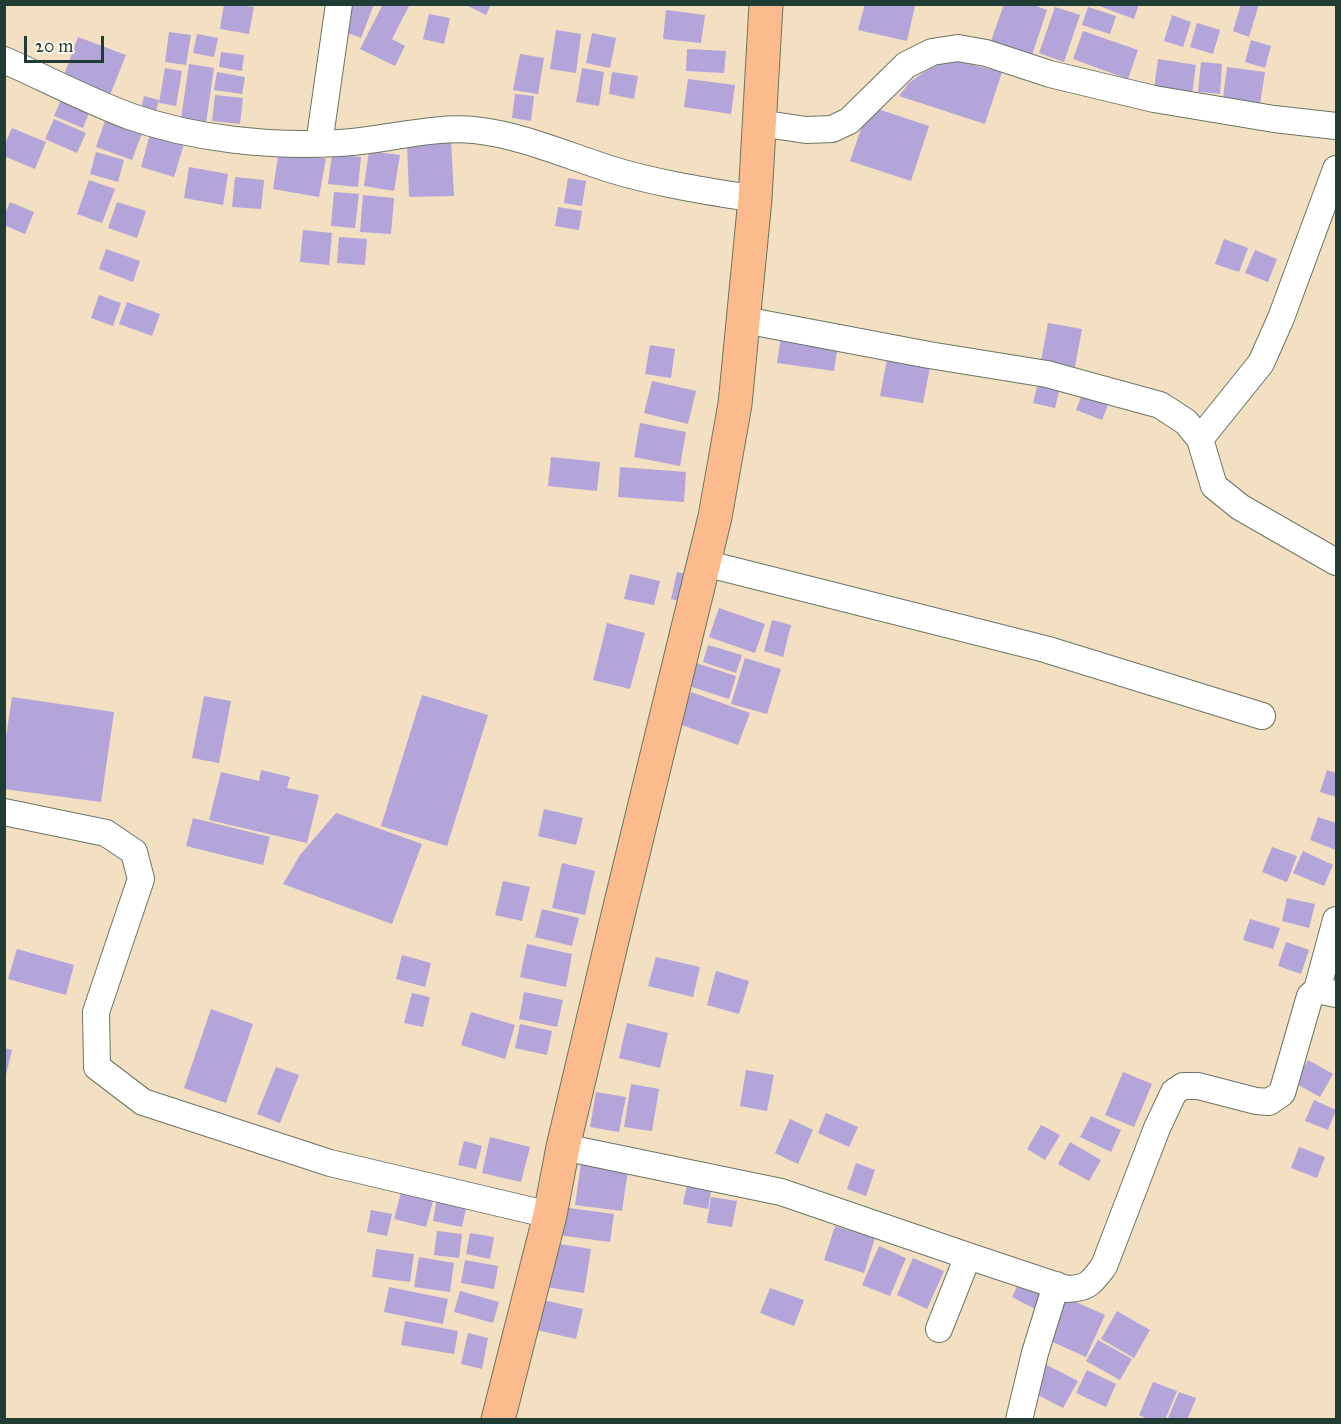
<!DOCTYPE html>
<style>
body{margin:0}
#map{position:relative;width:1341px;height:1424px;overflow:hidden;background:#f3dfc1;font-family:"IM FELL Great Primer",serif}
canvas{display:block}
.frame{position:absolute;inset:0;border:6px solid #1f3d34;pointer-events:none}
.scale{position:absolute;left:24px;top:36px;width:80px;height:27px;box-sizing:border-box;border:3px solid #1f3d34;border-top:0;padding-left:8px;font-size:18px;line-height:21px;white-space:nowrap;color:#1f3d34;-webkit-text-stroke:4px #fcf5e5;paint-order:stroke}
</style>
<div id="map">
<canvas width="1341" height="1424"></canvas>
<div class="frame"></div>
<div class="scale">20 m</div>
</div>
<script>
const g = document.querySelector('canvas').getContext('2d');
g.lineJoin = 'round';
function fill(path, color) { g.fillStyle = color; g.fill(path, 'evenodd'); }
function trace(path, color, width, dash) { g.strokeStyle = color; g.lineWidth = width; g.lineCap = dash ? 'butt' : 'round'; g.setLineDash(dash || []); g.stroke(path); }
const building = new Path2D(`
 M224,4L254,7L249,34L220,29Z
 M347,4H374L361,38L337,29Z
 M383,4H410L392,39L405,46L395,66L360,49Z
 M464,4H491L486,15Z
 M865,4L915,6L907,41L858,30Z
 M1004,4H1031L1047,10L1032,55L991,41Z
 M1094,4H1139L1134,19Z
 M1241,4H1259L1249,37L1233,31Z
 M1055,7L1080,15L1064,62L1039,53Z
 M1088,7L1116,16L1110,34L1082,25Z
 M666,10L705,15L701,43L663,39Z
 M429,14L450,18L444,44L423,39Z
 M1172,15L1191,22L1183,47L1164,41Z
 M1197,23L1220,30L1213,54L1190,47Z
 M556,30L581,34L576,73L550,69Z
 M1083,31L1138,50L1128,79L1073,59Z
 M169,32L191,35L186,65L165,62Z
 M592,33L616,38L610,68L586,63Z
 M197,34L218,38L214,57L193,53Z
 M78,37L126,55L110,95L63,78Z
 M1251,40L1271,46L1265,68L1245,62Z
 M687,49L726,51L724,73L686,71Z
 M221,52L244,55L242,71L219,67Z
 M520,54L544,58L538,94L513,90Z
 M1158,59L1196,65L1192,94L1154,89Z
 M952,60L1002,72L985,124L899,96L909,83L924,72L937,65Z
 M1201,62L1222,64L1220,94L1198,92Z
 M189,64L214,68L206,123L181,119Z
 M1227,67L1265,72L1260,104L1223,98Z
 M165,68L182,71L176,106L159,103Z
 M582,68L604,72L599,106L576,102Z
 M217,72L245,77L242,94L214,90Z
 M612,72L638,76L634,99L609,94Z
 M688,79L735,85L731,114L684,107Z
 M515,94L534,96L531,121L512,118Z
 M215,95L243,98L240,124L212,121Z
 M144,96L159,100L154,119L139,116Z
 M62,97L91,108L83,128L54,116Z
 M869,106L929,126L911,181L850,161Z
 M107,115L144,128L132,160L96,147Z
 M54,119L86,133L77,153L45,139Z
 M152,127L186,137L174,177L141,167Z
 M12,128L46,142L35,169L4,156V146Z
 M451,140L454,196L409,197L407,141Z
 M279,150L326,159L319,197L273,189Z
 M369,151L400,155L394,191L364,186Z
 M96,152L124,160L118,182L90,174Z
 M332,154L361,157L358,187L328,184Z
 M189,167L228,174L223,205L184,198Z
 M235,177L264,180L261,209L232,207Z
 M568,178L586,181L582,206L564,203Z
 M89,180L115,189L102,223L77,214Z
 M334,192L359,194L355,228L331,226Z
 M363,195L394,198L391,234L360,232Z
 M10,202L34,212L25,234L4,225V216Z
 M117,202L146,211L137,238L108,228Z
 M558,207L582,211L579,230L555,226Z
 M303,230L332,233L329,265L300,262Z
 M339,237L367,239L365,265L337,263Z
 M1224,239L1248,248L1239,272L1215,264Z
 M106,249L140,261L133,282L99,269Z
 M1255,250L1277,259L1268,282L1245,273Z
 M99,295L121,303L113,326L91,318Z
 M127,302L160,314L152,336L119,324Z
 M1048,323L1082,329L1075,367L1041,361Z
 M781,336L838,345L834,371L777,363Z
 M650,345L675,349L671,378L645,374Z
 M887,359L930,367L923,403L880,396Z
 M1039,378L1061,383L1055,408L1033,403Z
 M652,381L696,391L688,424L644,413Z
 M1085,387L1111,397L1102,420L1076,410Z
 M640,423L686,432L680,466L634,457Z
 M551,457L600,462L597,491L548,486Z
 M620,467L686,472L684,502L618,497Z
 M677,572L691,575L685,602L671,599Z
 M630,574L660,581L654,605L624,599Z
 M719,608L765,624L755,653L709,637Z
 M772,620L791,625L783,657L764,651Z
 M607,623L645,633L630,689L593,680Z
 M708,645L742,655L736,673L703,662Z
 M745,658L781,669L767,714L731,704Z
 M696,663L736,676L729,699L689,686Z
 M691,692L750,713L738,745L679,724Z
 M422,695L488,715L447,846L381,826Z
 M204,696L231,701L219,763L192,758Z
 M12,697L114,712L101,802L4,789V750Z
 M261,770L290,777L287,788L319,795L307,843L209,820L221,772L259,781Z
 M1327,770L1336,773V797L1320,792Z
 M544,809L583,818L576,845L538,836Z
 M336,813L422,844L392,924L283,884L300,855Z
 M1318,817L1336,823V850L1310,840Z
 M193,818L270,837L263,865L186,846Z
 M1272,847L1297,856L1287,882L1262,872Z
 M1303,851L1333,865L1324,886L1293,873Z
 M562,863L595,871L585,915L552,908Z
 M503,881L530,887L522,921L495,915Z
 M1287,898L1315,904L1309,928L1282,921Z
 M542,909L579,918L572,946L535,937Z
 M1250,919L1280,928L1273,949L1243,940Z
 M1286,942L1309,950L1301,974L1278,966Z
 M527,944L572,954L566,987L520,977Z
 M17,949L74,965L66,995L8,979Z
 M402,955L431,963L425,987L396,979Z
 M656,957L700,967L693,997L648,986Z
 M716,971L749,981L739,1014L707,1005Z
 M524,992L563,1000L557,1027L519,1019Z
 M412,993L430,997L423,1027L404,1023Z
 M211,1009L253,1024L226,1103L184,1088Z
 M471,1012L515,1025L505,1059L461,1045Z
 M627,1023L668,1033L660,1068L619,1058Z
 M520,1024L552,1031L547,1055L515,1048Z
 M4,1048L12,1050L5,1079H4Z
 M1308,1060L1333,1074L1320,1097L1295,1083Z
 M276,1067L299,1075L280,1123L257,1114Z
 M746,1070L774,1075L767,1111L740,1106Z
 M1123,1072L1152,1084L1134,1127L1105,1115Z
 M631,1084L659,1089L652,1131L624,1127Z
 M596,1092L626,1097L619,1132L590,1127Z
 M1314,1100L1336,1110L1328,1130L1305,1121Z
 M826,1113L858,1127L849,1147L818,1133Z
 M1091,1116L1121,1130L1111,1152L1080,1137Z
 M790,1119L813,1130L798,1164L775,1153Z
 M1041,1125L1060,1135L1045,1160L1027,1149Z
 M490,1137L530,1147L521,1182L482,1173Z
 M464,1141L482,1146L476,1169L458,1165Z
 M1070,1142L1101,1160L1089,1181L1058,1164Z
 M1299,1147L1325,1157L1317,1178L1291,1168Z
 M581,1163L628,1170L622,1211L575,1205Z
 M856,1163L875,1170L866,1196L847,1189Z
 M689,1175L713,1179L708,1209L683,1204Z
 M402,1189L434,1197L426,1227L394,1219Z
 M711,1197L737,1201L732,1227L707,1223Z
 M437,1198L467,1204L462,1227L433,1221Z
 M562,1207L614,1214L610,1242L558,1235Z
 M371,1210L392,1214L387,1236L367,1232Z
 M835,1226L875,1238L864,1273L824,1260Z
 M437,1231L462,1234L459,1258L434,1255Z
 M470,1233L494,1237L490,1259L466,1254Z
 M547,1242L591,1249L584,1293L540,1286Z
 M879,1246L906,1258L890,1296L862,1285Z
 M376,1249L414,1254L410,1282L372,1277Z
 M419,1257L454,1263L450,1292L414,1287Z
 M913,1258L944,1271L927,1309L897,1295Z
 M465,1260L498,1266L494,1289L461,1283Z
 M1023,1275L1047,1287L1035,1309L1012,1297Z
 M389,1287L448,1299L443,1324L384,1312Z
 M770,1288L804,1300L794,1326L760,1313Z
 M460,1291L499,1302L493,1323L454,1312Z
 M1065,1297L1105,1315L1086,1357L1046,1339Z
 M543,1300L583,1309L576,1339L537,1330Z
 M1117,1311L1150,1330L1134,1358L1101,1339Z
 M405,1321L458,1331L454,1354L401,1345Z
 M468,1333L488,1338L482,1369L461,1364Z
 M1098,1340L1132,1359L1120,1380L1086,1361Z
 M1043,1363L1078,1381L1063,1408L1028,1390Z
 M1087,1370L1116,1384L1106,1407L1076,1393Z
 M1153,1382L1177,1391L1165,1420H1150L1139,1415Z
 M1179,1392L1196,1398L1187,1420L1168,1418Z`);
const street = new Path2D(`
 M4,60C45,78 86,100 129,116C194,139 270,147 339,143C382,141 431,126 474,130C522,135 568,156 613,170C659,184 708,191 755,199
 M759,123L806,130L832,129L849,121L906,65L932,52L958,48L986,53L1050,74L1154,99L1274,119L1336,126
 M319,144L339,4
 M744,320L929,355L1047,374L1160,405L1186,422L1200,439L1214,486L1240,507L1336,562
 M1200,439L1261,363L1281,318L1336,169
 M704,563L1045,649L1262,716
 M4,812L106,833L134,852L141,879L96,1012L97,1067L143,1102L330,1163L550,1215
 M1317,990L1336,920
 M563,1147L781,1192L968,1256L939,1329
 M968,1256L1067,1289C1089,1288 1091,1283 1104,1266L1157,1128L1174,1092L1183,1086H1198L1256,1101L1269,1102L1282,1093L1310,996L1317,990L1336,994
 M1019,1420L1035,1353L1056,1285`);
const primary = new Path2D(`
 M498,1420L550,1215L563,1147L618,915L715,517L735,404L755,199L766,4`);
fill(building, '#b3a4da');
trace(street, '#697665', 28);
trace(primary, '#697665', 35);
trace(street, '#fff', 26);
trace(primary, '#fbbb8c', 33);
</script>
